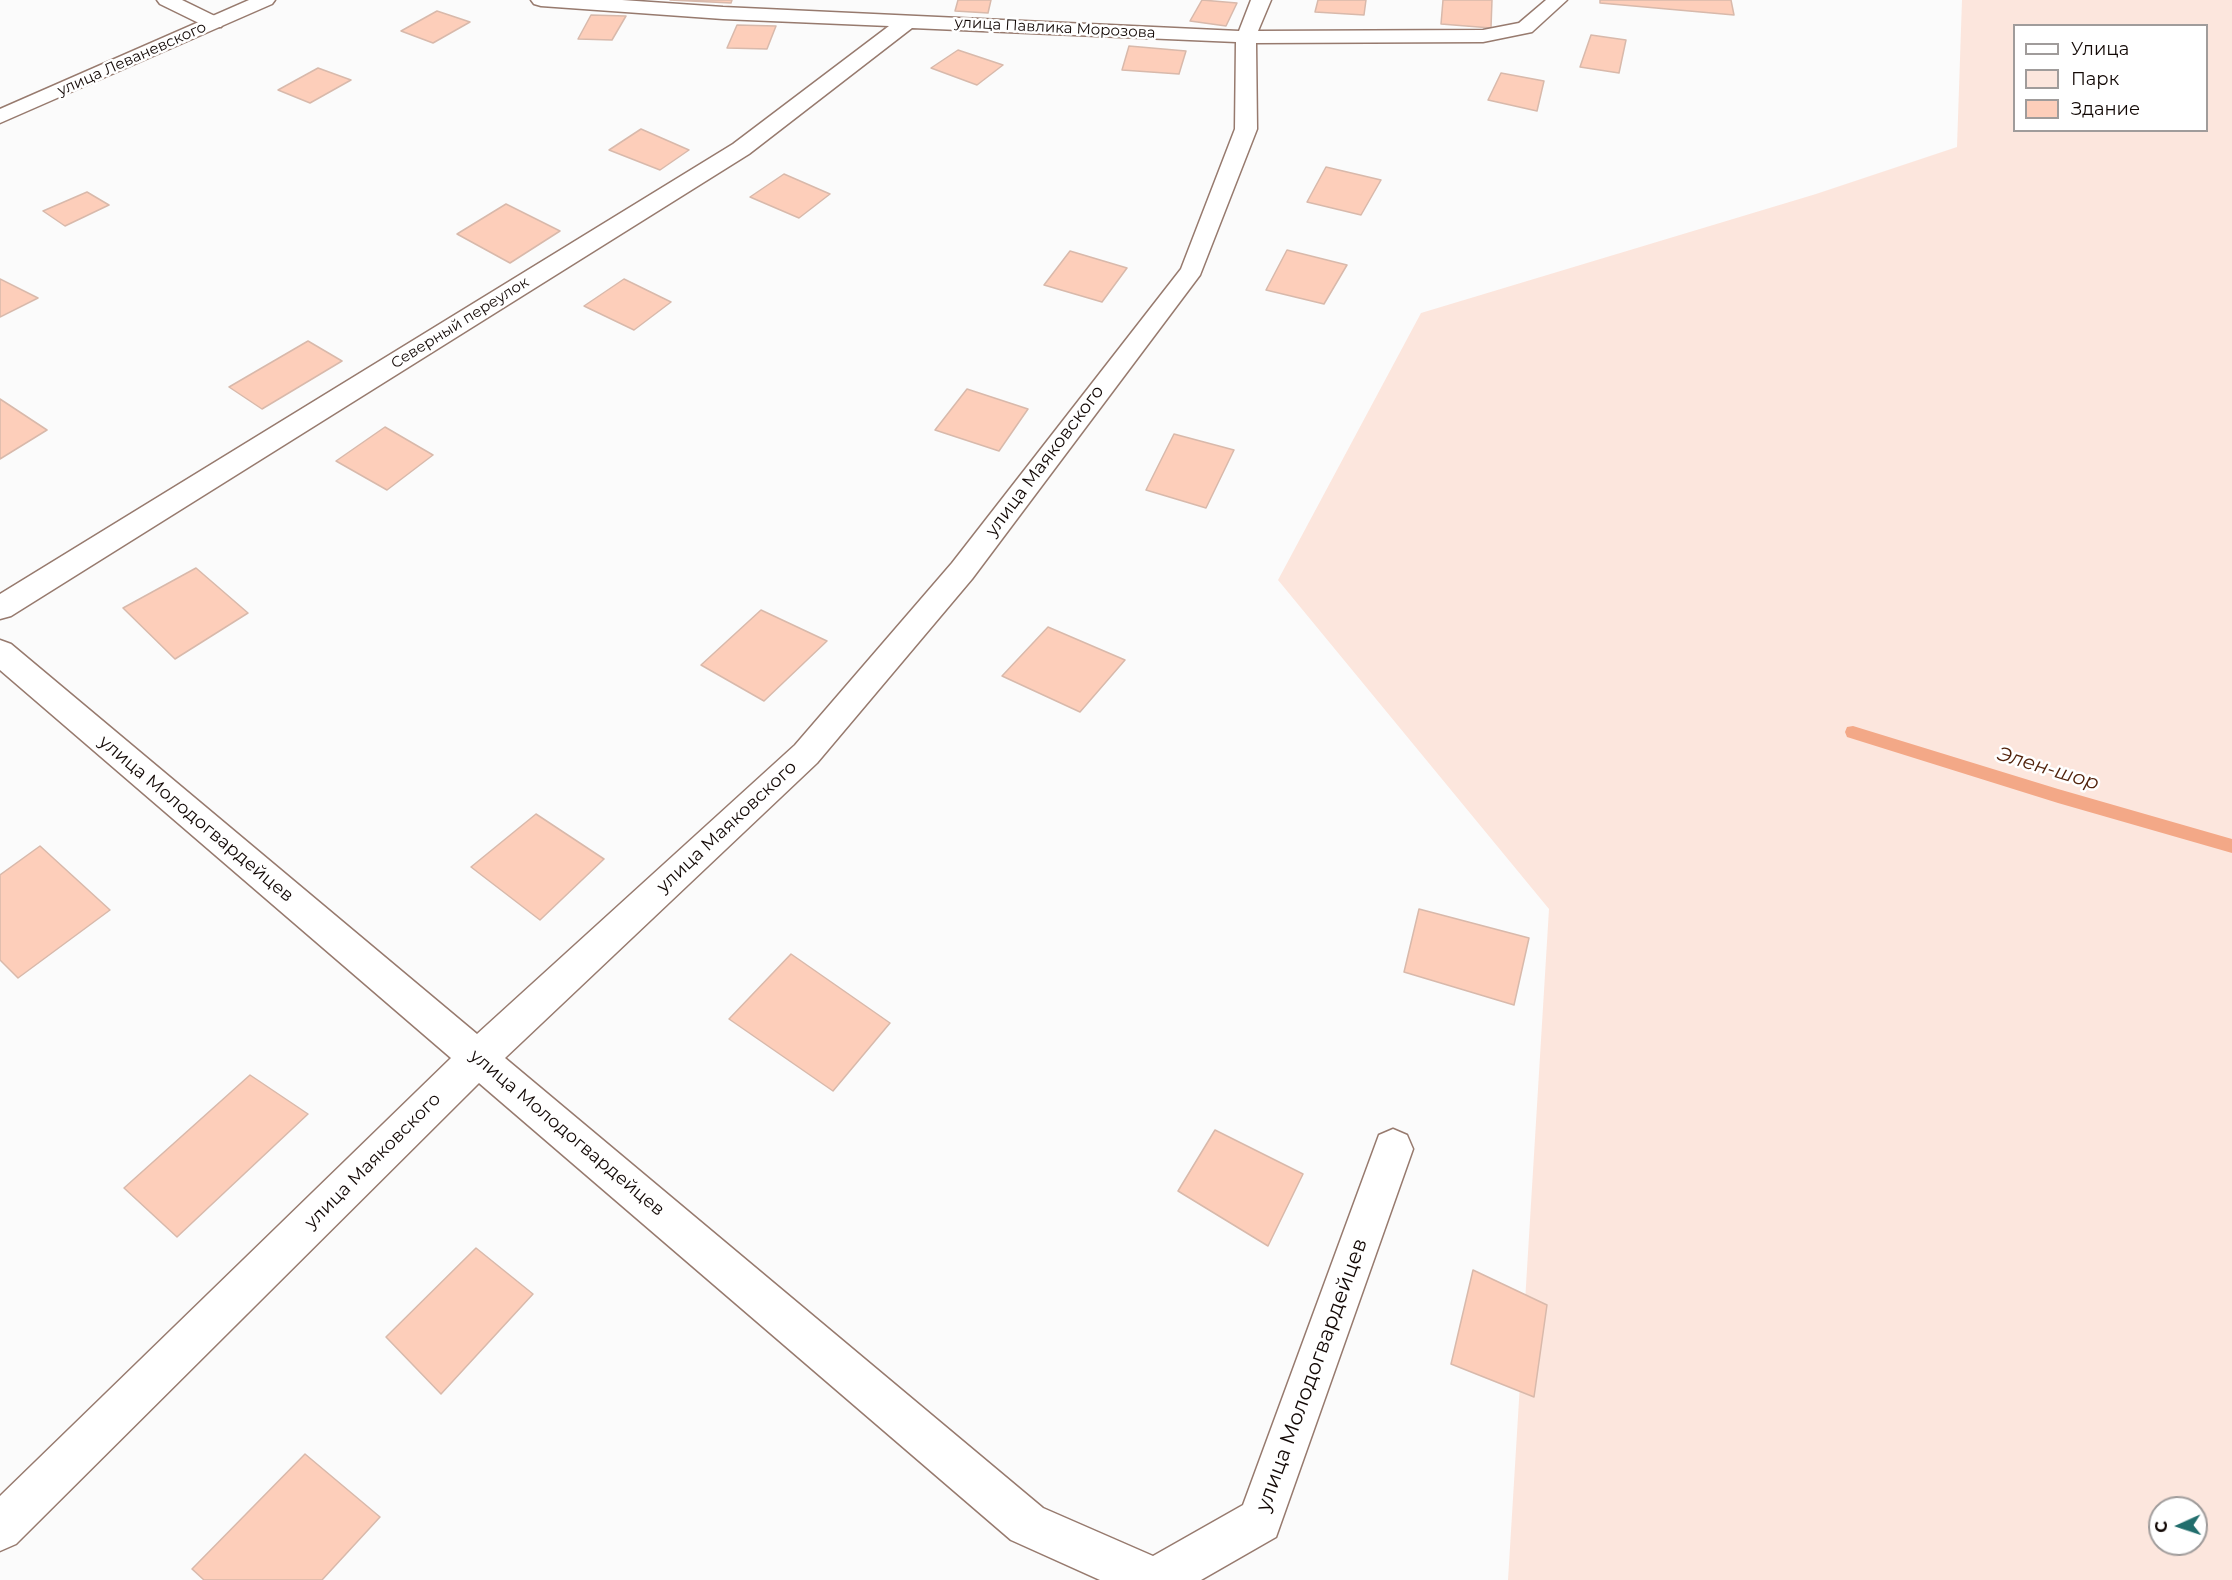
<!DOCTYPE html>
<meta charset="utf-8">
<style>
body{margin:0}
#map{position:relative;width:2232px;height:1580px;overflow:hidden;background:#fbfbfb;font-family:Montserrat,sans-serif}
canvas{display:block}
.legend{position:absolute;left:2013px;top:24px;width:195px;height:108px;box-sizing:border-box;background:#fff;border:2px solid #a09c9b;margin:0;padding:8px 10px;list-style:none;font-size:18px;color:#120805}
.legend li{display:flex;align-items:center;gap:12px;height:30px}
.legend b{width:30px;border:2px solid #a09c9b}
.north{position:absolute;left:2148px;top:1496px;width:60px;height:60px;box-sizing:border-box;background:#fff;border:2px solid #a09c9b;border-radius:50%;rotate:267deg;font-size:16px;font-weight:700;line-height:24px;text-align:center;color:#120805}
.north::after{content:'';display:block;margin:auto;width:21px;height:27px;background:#226e6d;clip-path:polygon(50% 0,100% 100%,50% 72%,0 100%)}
</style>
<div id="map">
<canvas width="2232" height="1580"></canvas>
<ul class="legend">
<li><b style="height:8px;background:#fff"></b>Улица</li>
<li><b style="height:16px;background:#fce6dd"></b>Парк</li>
<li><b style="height:16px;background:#fdceba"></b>Здание</li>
</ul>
<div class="north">С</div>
</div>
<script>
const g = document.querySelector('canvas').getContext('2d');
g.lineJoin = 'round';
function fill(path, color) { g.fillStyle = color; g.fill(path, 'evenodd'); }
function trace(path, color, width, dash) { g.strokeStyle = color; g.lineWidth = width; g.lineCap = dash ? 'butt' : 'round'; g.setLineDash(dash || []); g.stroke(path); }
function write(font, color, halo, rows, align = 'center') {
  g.font = font + ' Montserrat,sans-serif'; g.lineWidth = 5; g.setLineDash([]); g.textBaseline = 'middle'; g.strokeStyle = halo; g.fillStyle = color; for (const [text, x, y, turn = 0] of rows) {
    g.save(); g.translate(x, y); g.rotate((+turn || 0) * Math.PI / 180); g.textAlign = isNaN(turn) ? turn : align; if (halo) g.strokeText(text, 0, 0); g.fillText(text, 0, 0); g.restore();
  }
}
const green = new Path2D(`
 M1962,0H2232V1580H1508L1549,909L1278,580L1421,313L1816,194L1957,147ZM2014,26H2206V130H2014ZM2160,1508H2196V1544H2160Z`);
const stream = new Path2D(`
 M1853,726L2058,789L2232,839V853L2058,803L1847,737L1845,732L1847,727Z`);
const building = new Path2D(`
 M670,0H732L731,3Z
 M958,0H991L988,13L955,11Z
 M1202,0L1237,3L1226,26L1190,21Z
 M1318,0H1366L1364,15L1315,12Z
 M1443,0H1492L1491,28L1441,24Z
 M1600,0H1731L1734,15L1600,3Z
 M437,11L470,22L433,43L401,31Z
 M591,15L626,16L612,40L578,39Z
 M737,25L776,26L767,49L727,48Z
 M1591,35L1626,40L1619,73L1580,67Z
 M1129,46L1186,51L1179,74L1122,70Z
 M958,50L1003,65L977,85L931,68Z
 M318,68L351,80L310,103L278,90Z
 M1501,73L1544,81L1537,111L1488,100Z
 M641,129L689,150L660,170L609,150Z
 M1326,167L1381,180L1361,215L1307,202Z
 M784,174L830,194L799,218L750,197Z
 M87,192L109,205L65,226L43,211Z
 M506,204L560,231L510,263L457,234Z
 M1287,250L1347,265L1324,304L1266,290Z
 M1070,251L1127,268L1102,302L1044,285Z
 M0,279L38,298L0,317Z
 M624,279L671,302L634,330L584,306Z
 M308,341L342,361L262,409L229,387Z
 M967,389L1028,409L999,451L935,430Z
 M0,399L47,430L0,459Z
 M385,427L433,455L387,490L336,461Z
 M1174,434L1234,450L1206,508L1146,490Z
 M196,568L248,613L175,659L123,608Z
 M761,610L827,641L764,701L701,665Z
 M1048,627L1125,660L1080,712L1002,676Z
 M536,814L604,859L540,920L471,867Z
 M40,846L110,910L18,978L0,960V875Z
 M1419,909L1529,938L1514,1005L1404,972Z
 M791,954L890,1023L833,1091L729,1019Z
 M250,1075L308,1114L177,1237L124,1188Z
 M1215,1130L1303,1174L1268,1246L1178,1191Z
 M476,1248L533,1294L441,1394L386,1337Z
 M1473,1270L1547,1305L1534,1397L1451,1364Z
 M305,1454L380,1517L322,1580H204L192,1569Z`);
const minor = new Path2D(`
 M157,0H182L221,19L224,23L221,27H207L160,4Z
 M531,0H622L723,7L1239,31L1251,0H1271L1258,31L1483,30L1519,23L1546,0H1567L1532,32L1483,42L1256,43L1257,129L1200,275L972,579L817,763L505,1058L1043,1508L1153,1556L1243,1505L1379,1135L1393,1129L1407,1135L1413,1149L1276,1537L1201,1580H1100L1011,1540L479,1083L16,1544L0,1551V1496L451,1058L0,670V640L11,644L477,1034L795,745L952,563L1181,269L1235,129L1236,42L912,28L749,154L11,616L0,619V594L733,144L889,26L723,19L541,6L534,4Z`);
const tertiary = new Path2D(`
 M249,0H275L272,4L0,123V109Z`);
const farStreetnames = [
 ["улица Павлика Морозова",1055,28,3],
 ["улица Леваневского",132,59,-24],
 ["Северный переулок",460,323,-32]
];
const streetNames = [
 ["улица Маяковского",1045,461,-53],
 ["улица Молодогвардейцев",196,819,40],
 ["улица Маяковского",727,827,-43],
 ["улица Молодогвардейцев",567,1133,40],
 ["улица Маяковского",373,1161,-45]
];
const waterNames = [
 ["Элен-шор",2048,769,17]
];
const nearStreetnames = [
 ["улица Молодогвардейцев",1312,1375,-70]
];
fill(green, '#fce6dd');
fill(stream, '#f3a887');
fill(building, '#fdceba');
trace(building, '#d8b9ab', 1.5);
trace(minor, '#977a6e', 3);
trace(tertiary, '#977a6e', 3);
fill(minor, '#fff');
fill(tertiary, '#fff');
write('15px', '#120805', '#fff', farStreetnames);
write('18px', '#120805', '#fff', streetNames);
write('italic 20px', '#51220b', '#fff', waterNames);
write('21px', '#120805', '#fff', nearStreetnames);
</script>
